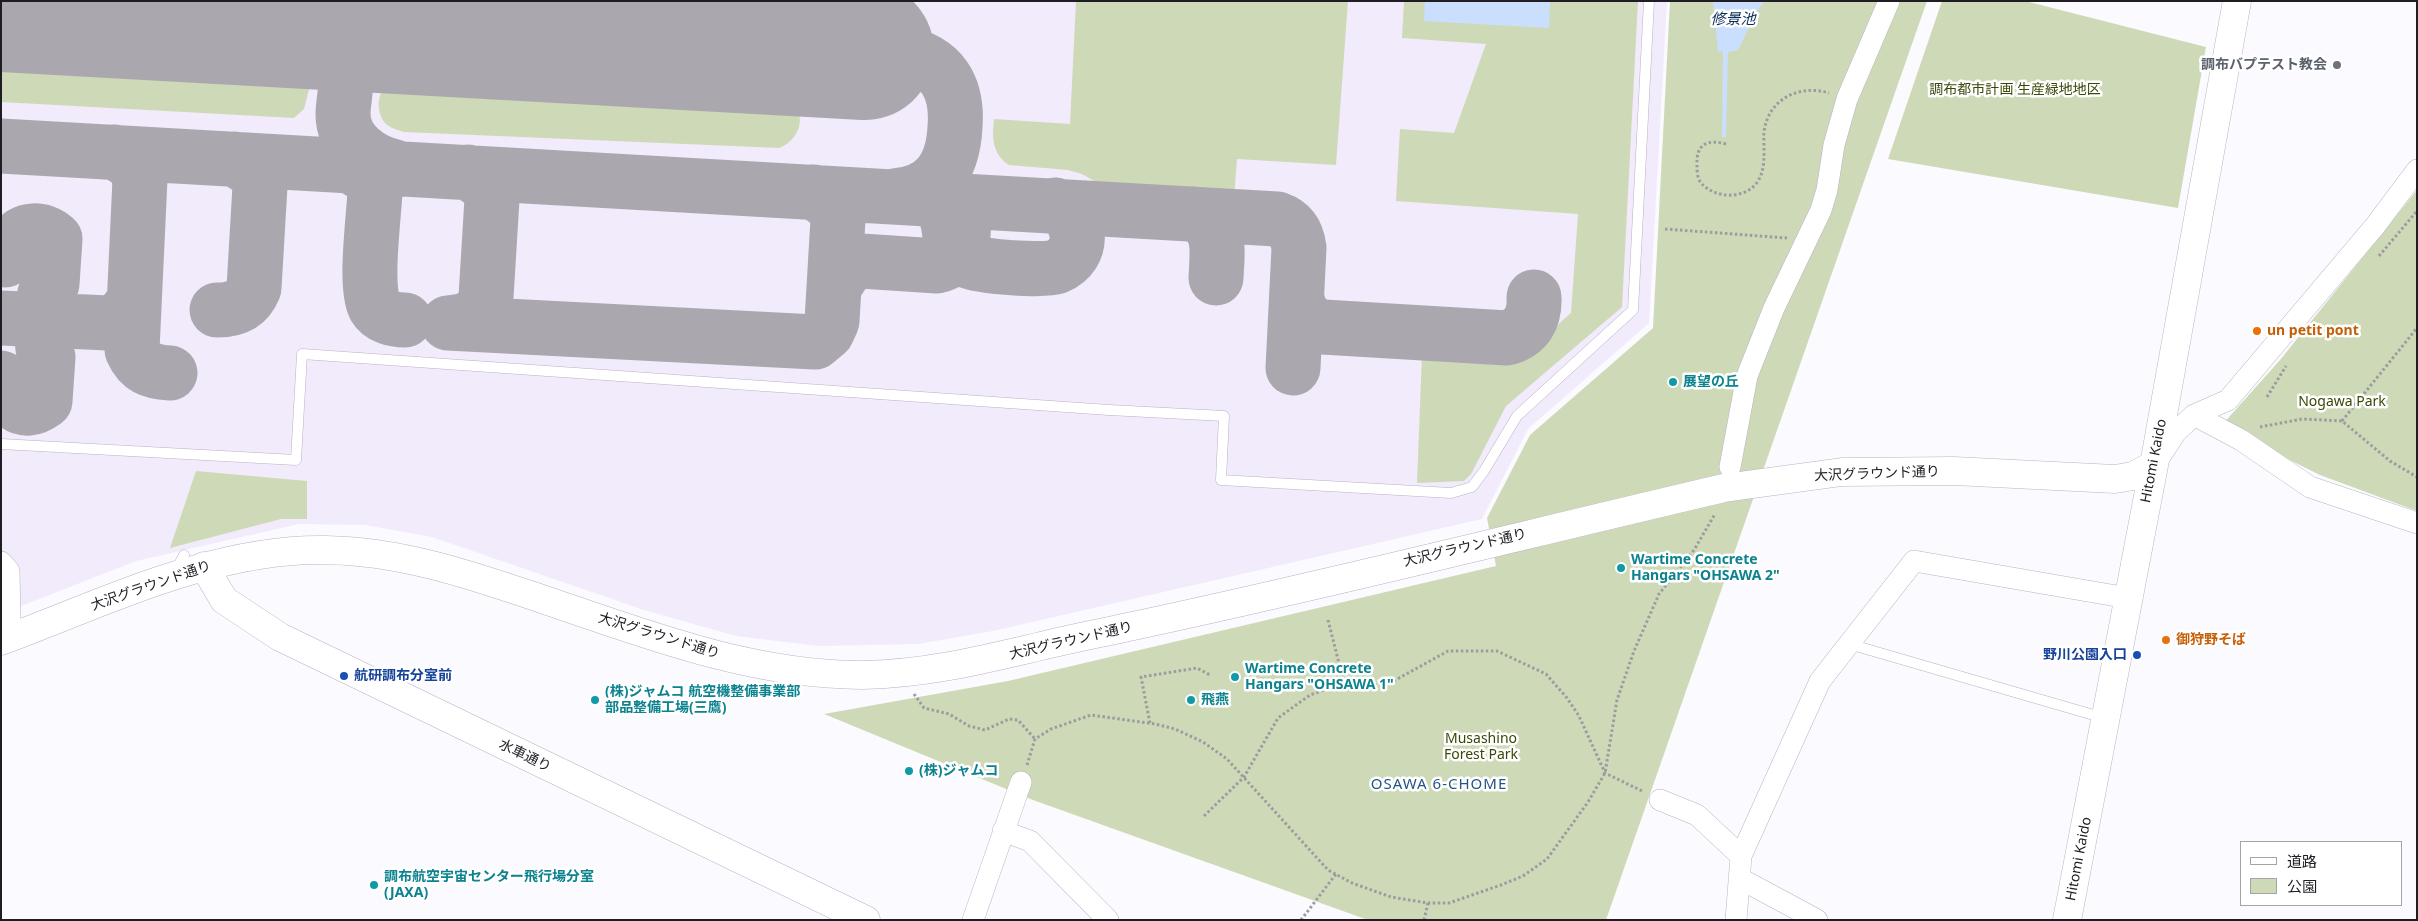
<!DOCTYPE html>
<meta charset="utf-8">
<style>
body{margin:0}
#map{position:relative;width:2418px;height:921px;overflow:hidden;background:#fbfafe;font-family:"Noto Sans","Noto Sans JP",sans-serif}
canvas{display:block}
.frame{position:absolute;inset:0;border:2px solid #1f1c23;pointer-events:none}
.legend{position:absolute;left:2240px;top:841px;width:162px;height:65px;box-sizing:border-box;background:#fff;border:1px solid #a5a4a7;margin:0;padding:6px 9px;list-style:none;font-size:15px;color:#1f1c23}
.legend li{display:flex;align-items:center;gap:10px;height:25px}
.legend b{width:25px;border:1px solid #a5a4a7}
</style>
<div id="map">
<canvas width="2418" height="921"></canvas>
<div class="frame"></div>
<ul class="legend">
<li><b style="height:6px;background:#fff"></b>道路</li>
<li><b style="height:14px;background:#cedab7"></b>公園</li>
</ul>
</div>
<script>
const g = document.querySelector('canvas').getContext('2d');
g.lineJoin = 'round';
function fill(path, color) { g.fillStyle = color; g.fill(path, 'evenodd'); }
function trace(path, color, width, dash) { g.strokeStyle = color; g.lineWidth = width; g.lineCap = dash ? 'butt' : 'round'; g.setLineDash(dash || []); g.stroke(path); }
function write(font, color, halo, rows, align = 'center') {
  g.font = font + ' "Noto Sans","Noto Sans JP",sans-serif'; g.lineWidth = 5; g.setLineDash([]); g.textBaseline = 'middle'; g.strokeStyle = halo; g.fillStyle = color; for (const [text, x, y, turn = 0] of rows) {
    g.save(); g.translate(x, y); g.rotate((+turn || 0) * Math.PI / 180); g.textAlign = isNaN(turn) ? turn : align; if (halo) g.strokeText(text, 0, 0); g.fillText(text, 0, 0); g.restore();
  }
}
const built = new Path2D(`
 M1,1H1667L1649,323L1528,429L1482,519L993,631L918,644L818,646L736,636L644,610L432,537L365,525L299,524L136,561L1,614Z`);
const green = new Path2D(`
 M1076,1H1348L1336,165L1237,159L1234,198L1103,186L1082,174L1068,170L1009,165C992,154 992,138 994,119L1070,124Z
 M1404,1H1638L1622,307L1506,406L1471,474L1464,481L1417,483L1422,355L1517,361L1571,313L1578,214L1396,201L1400,129L1454,133L1486,44L1402,38Z
 M1670,1H1927L1606,920H1368L1033,800L824,714L1008,681L1496,566L1487,518L1530,435L1653,328Z
 M1942,1H2025L2206,47L2178,208L1888,159Z
 M1,58L292,75L304,80L309,89L304,109L294,118L1,102Z
 M404,82L789,102C809,114 799,141 779,148L404,132C399,130 393,129 389,126C376,119 375,92 388,85C392,83 400,83 404,82Z
 M2417,190V511L2320,475L2221,426L2280,360Z
 M196,471L307,481V519H281L170,548Z`);
const water = new Path2D(`
 M1425,1H1550L1549,28L1424,21Z
 M1713,1H1765L1759,8L1738,50L1728,52L1726,137H1722L1723,51L1718,52Z`);
const taxiway = new Path2D(`
 M270,18C286,21 304,22 318,31C331,41 341,56 345,72C348,85 343,101 343,114C343,143 370,161 395,167
 M346,74C361,36 379,33 416,26
 M1,146L1277,219C1291,224 1297,233 1299,248L1293,368
 M115,152L134,164L140,179L132,350C140,368 151,372 170,373
 M350,166L369,177L375,192C374,215 364,290 375,307C381,317 394,320 405,320
 M894,196C936,193 953,167 955,127C958,88 943,60 901,53
 M928,198C964,217 936,249 968,261C981,267 1044,271 1056,267C1087,254 1082,218 1055,205
 M1193,214C1223,225 1217,252 1216,278
 M834,287L846,268L861,261L937,266C959,261 965,242 963,222
 M1297,299C1300,314 1307,323 1323,327L1507,338C1527,332 1535,318 1534,297
 M217,310C235,310 247,305 254,288L260,186L254,171L235,159
 M1,318L108,323L121,318L133,303
 M448,323L815,342L827,332L832,321L838,219L832,204L814,192
 M448,323C466,322 482,316 486,297L492,199L486,184L468,172
 M1,378C7,400 21,419 45,401L48,357L43,349L42,339L49,320C42,308 41,293 52,284L55,239C42,228 23,227 14,243C10,249 10,255 5,260`);
const runway = new Path2D(`
 M1,3L865,51`);
const path = new Path2D(`
 M1726,144C1707,139 1696,144 1697,165C1697,170 1697,178 1701,183C1715,199 1746,200 1758,181C1767,166 1763,148 1764,132C1768,99 1799,84 1829,93
 M1665,229L1787,238
 M2379,256L2417,211
 M2267,397L2286,366
 M2342,421L2417,328
 M2260,427L2302,419L2342,421L2390,461L2417,477
 M1328,620L1344,683
 M914,694L924,708L949,714L969,726L985,730L1009,719L1018,720L1035,739
 M1150,723L1141,677L1197,668L1210,675
 M1027,765L1035,739L1051,729L1091,715L1155,724L1175,729L1203,742L1227,759L1328,870L1352,883L1391,897L1428,903H1449L1501,885L1523,876L1547,859L1588,802L1605,773L1617,700L1634,651L1659,594L1694,550L1715,514
 M1204,816L1244,777L1278,718L1310,695L1344,683L1357,686L1390,683L1448,651H1497L1546,674L1567,698L1579,716L1605,773L1642,791
 M1301,920L1336,874
 M1424,920L1428,903`);
const lane = new Path2D(`
 M1,444L296,460L302,354L1109,410L1224,416L1221,480L1451,493L1472,487L1484,471L1517,416L1633,310L1649,1
 M175,572L184,555
 M1849,644L2104,718`);
const street = new Path2D(`
 M2194,415L2241,440L2310,487L2417,523
 M2157,461L2176,432L2194,415L2228,400L2375,226L2417,170
 M1730,467L1747,376L1774,308L1821,210L1827,190L1834,145L1847,99L1889,1
 M1,562L9,571L10,619
 M1660,800L1697,815L1741,856
 M1003,831L1030,841L1108,920
 M1739,878L1817,920
 M973,920L1021,782
 M1736,920L1741,856L1820,681L1914,561L2128,598`);
const secondary = new Path2D(`
 M204,566L224,600L280,637L866,920
 M1,641C103,603 214,548 325,550C401,551 471,575 542,599C645,634 751,675 862,675C924,674 977,661 1037,647C1069,639 1101,633 1133,626C1331,584 1527,534 1724,488L1842,472L1954,471L2115,479L2133,476L2154,465
 M2067,920L2154,465L2237,1`);
const markers = [
 [2337,65,5,"#6b7280"],
 [2257,331,5,"#e8710a"],
 [1673,382,5,"#0f9aa8"],
 [1621,568,5,"#0f9aa8"],
 [2166,640,5,"#e8710a"],
 [2137,655,5,"#1a4fb4"],
 [344,676,5,"#1a4fb4"],
 [1235,677,5,"#0f9aa8"],
 [595,700,5,"#0f9aa8"],
 [1191,700,5,"#0f9aa8"],
 [909,771,5,"#0f9aa8"],
 [374,885,5,"#0f9aa8"]
];
const worshipNames = [
 ["調布バプテスト教会",2327,65]
];
const parkNames = [
 ["調布都市計画 生産緑地地区",2015,90],
 ["Nogawa Park",2342,402],
 ["Musashino",1481,739],
 ["Forest Park",1481,755]
];
const foodNames = [
 ["un petit pont",2267,331],
 ["御狩野そば",2176,640]
];
const cultureNames = [
 ["展望の丘",1683,382],
 ["Wartime Concrete",1631,560],
 ["Hangars \"OHSAWA 2\"",1631,576],
 ["Wartime Concrete",1245,669],
 ["Hangars \"OHSAWA 1\"",1245,685],
 ["(株)ジャムコ 航空機整備事業部",605,692],
 ["部品整備工場(三鷹)",605,708],
 ["飛燕",1201,700],
 ["(株)ジャムコ",919,771],
 ["調布航空宇宙センター飛行場分室",384,877],
 ["(JAXA)",384,893]
];
const streetNames = [
 ["Hitomi Kaido",2154,461,-79],
 ["大沢グラウンド通り",1877,474,-2],
 ["大沢グラウンド通り",1465,548,-13],
 ["大沢グラウンド通り",151,586,-19],
 ["大沢グラウンド通り",659,636,17],
 ["大沢グラウンド通り",1071,641,-13],
 ["水車通り",525,756,26],
 ["Hitomi Kaido",2079,859,-79]
];
const transitNames = [
 ["野川公園入口",2127,655],
 ["航研調布分室前",354,676,"left"]
];
const waterNames = [
 ["修景池",1733,20]
];
const neighbourhoodNames = [
 ["OSAWA 6-CHOME",1439,785]
];
fill(built, '#f2ebfb');
fill(green, '#cedab7');
fill(water, '#cadffd');
trace(taxiway, '#aaa8ae', 55);
trace(runway, '#aaa8ae', 138);
trace(lane, '#bab2c5', 11);
trace(street, '#bab2c5', 22);
trace(secondary, '#bab2c5', 29);
trace(path, '#9d9ba0', 3, [2.5, 2.5]);
trace(lane, '#fff', 10);
trace(street, '#fff', 21);
trace(secondary, '#fff', 28);
for (const [x, y, r, color] of markers) { const dot = new Path2D(); dot.arc(x, y, r, 0, 2 * Math.PI); g.fillStyle = color; g.fill(dot); trace(dot, '#fff', 2); }
write('bold 14px', '#5b616d', '#fff', worshipNames, 'right');
write('14px', '#394805', '#fff', parkNames);
write('bold 14px', '#c56008', '#fff', foodNames, 'left');
write('bold 14px', '#0d838f', '#fff', cultureNames, 'left');
write('14px', '#1f1c23', '#fff', streetNames);
write('bold 14px', '#164399', '#fff', transitNames, 'right');
write('italic 15px', '#0c2d59', '#fff', waterNames);
g.letterSpacing = '1px';
write('15px', '#235588', '#fff', neighbourhoodNames);
g.letterSpacing = '0px';
</script>
